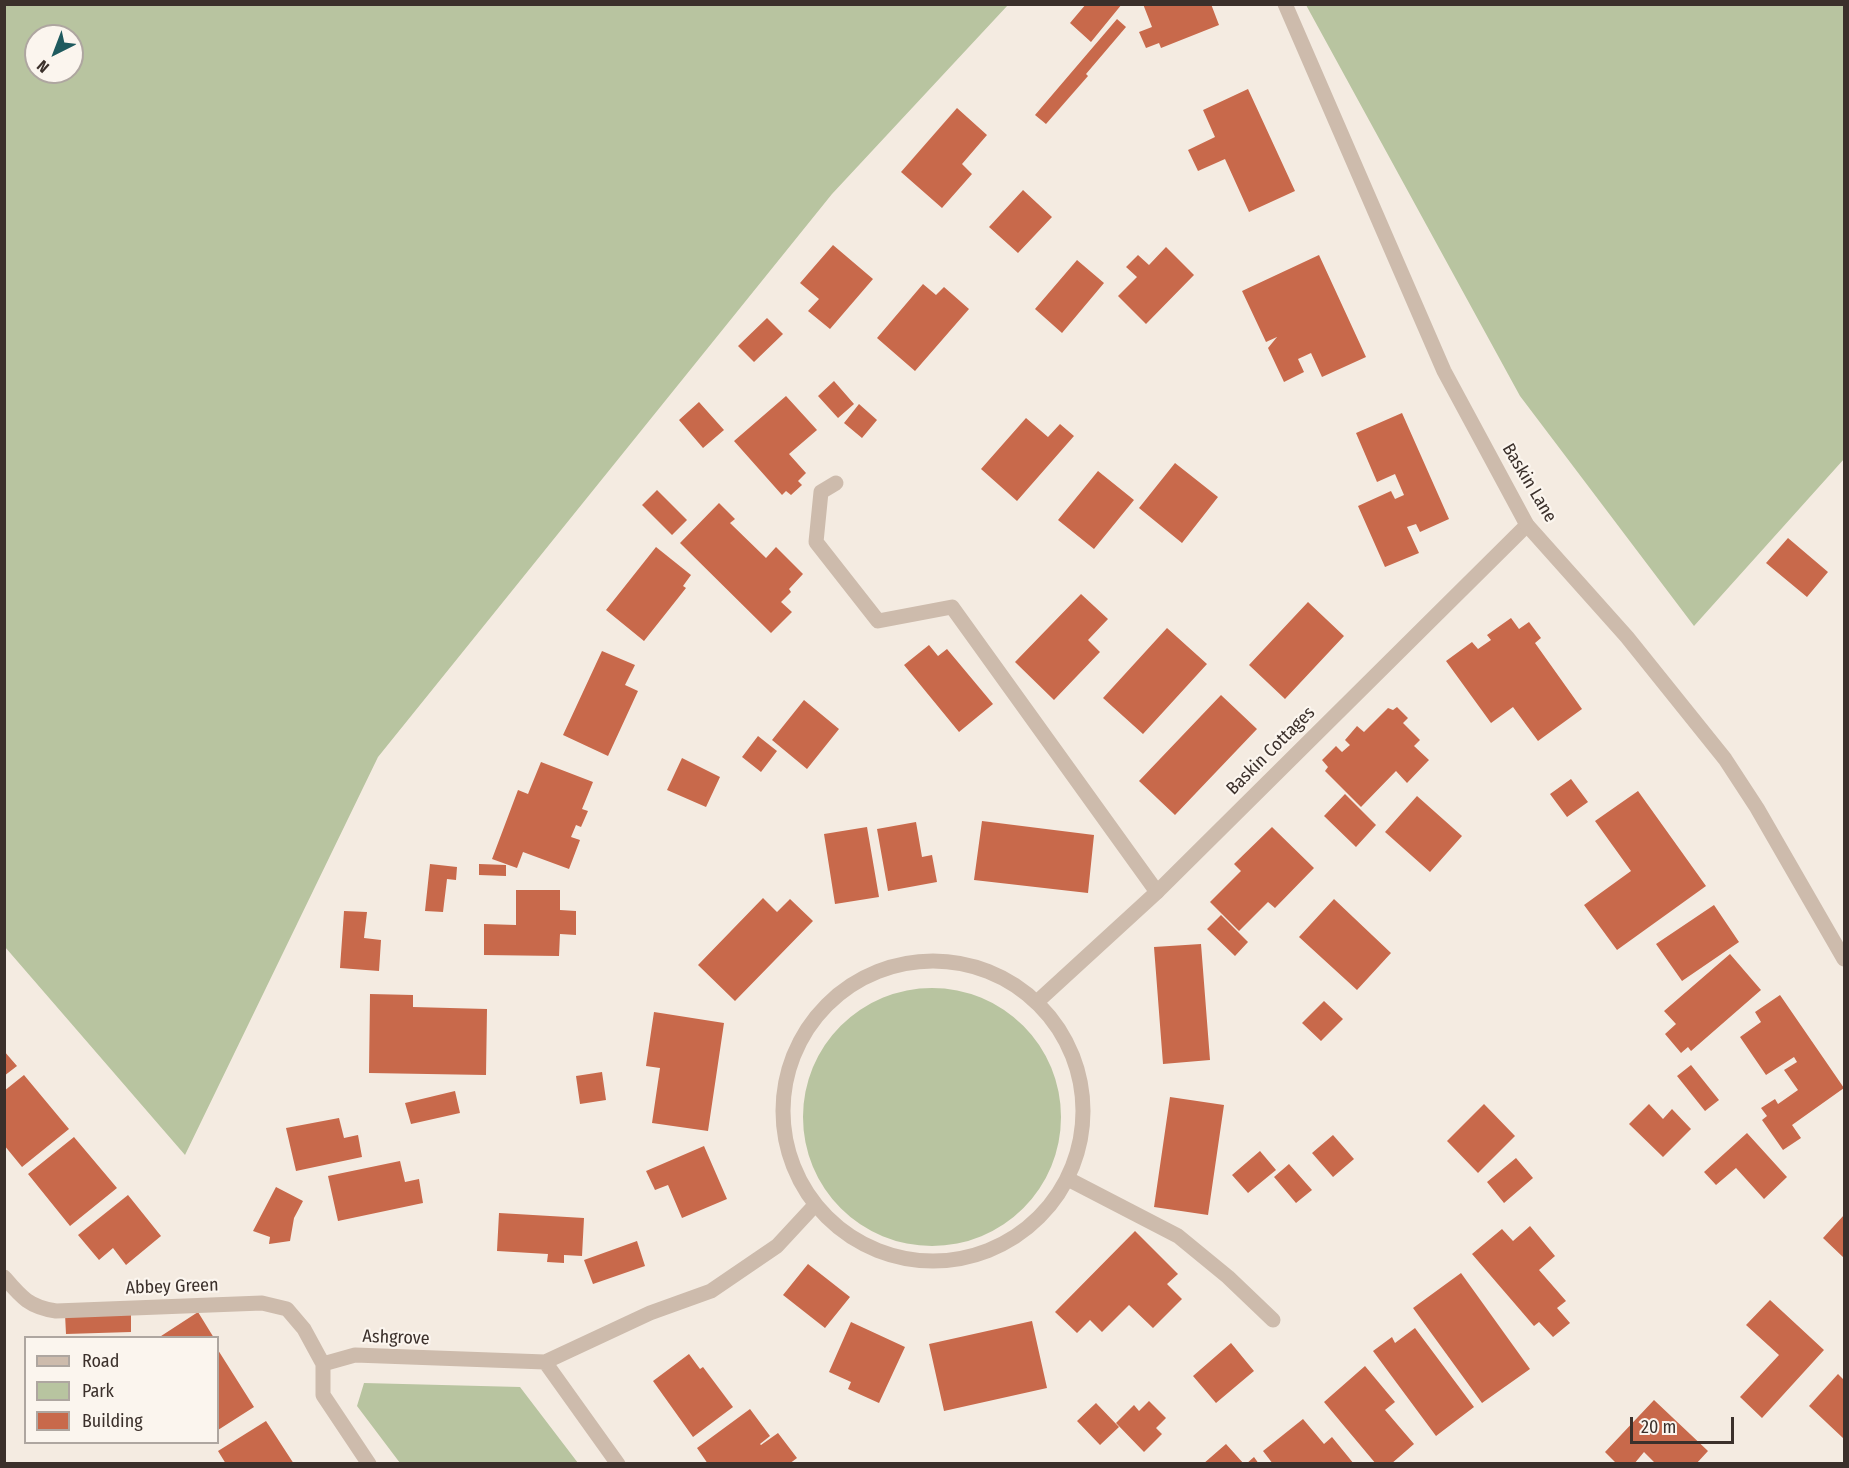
<!DOCTYPE html>
<style>
body{margin:0}
#map{position:relative;width:1849px;height:1468px;overflow:hidden;background:#f4ebe1;font-family:"Fira Sans Condensed",sans-serif}
canvas{display:block}
.frame{position:absolute;inset:0;border:6px solid #3b302b;pointer-events:none}
.legend{position:absolute;left:24px;top:1336px;width:195px;height:108px;box-sizing:border-box;background:#fbf5ee;border:2px solid #aea6a0;margin:0;padding:8px 10px;list-style:none;font-size:18px;color:#3b302b}
.legend li{display:flex;align-items:center;gap:12px;height:30px}
.legend b{width:30px;border:2px solid #aea6a0}
.north{position:absolute;left:24px;top:24px;width:60px;height:60px;box-sizing:border-box;background:#fbf5ee;border:2px solid #aea6a0;border-radius:50%;rotate:222deg;font-size:16px;font-weight:700;line-height:24px;text-align:center;color:#3b302b}
.north::after{content:'';display:block;margin:auto;width:21px;height:27px;background:#1f5a5e;clip-path:polygon(50% 0,100% 100%,50% 72%,0 100%)}
.scale{position:absolute;left:1630px;top:1417px;width:104px;height:27px;box-sizing:border-box;border:3px solid #3b302b;border-top:0;padding-left:8px;font-size:18px;line-height:21px;white-space:nowrap;color:#3b302b;-webkit-text-stroke:4px #fbf5ee;paint-order:stroke}
</style>
<div id="map">
<canvas width="1849" height="1468"></canvas>
<div class="frame"></div>
<ul class="legend">
<li><b style="height:8px;background:#cdbbac"></b>Road</li>
<li><b style="height:16px;background:#b8c4a0"></b>Park</li>
<li><b style="height:16px;background:#c8694b"></b>Building</li>
</ul>
<div class="north">N</div>
<div class="scale">20 m</div>
</div>
<script>
const g = document.querySelector('canvas').getContext('2d');
g.lineJoin = 'round';
function fill(path, color) { g.fillStyle = color; g.fill(path, 'evenodd'); }
function trace(path, color, width, dash) { g.strokeStyle = color; g.lineWidth = width; g.lineCap = dash ? 'butt' : 'round'; g.setLineDash(dash || []); g.stroke(path); }
function write(font, color, halo, rows, align = 'center') {
  g.font = font + ' "Fira Sans Condensed",sans-serif'; g.lineWidth = 4.5; g.setLineDash([]); g.textBaseline = 'middle'; g.strokeStyle = halo; g.fillStyle = color; for (const [text, x, y, turn = 0] of rows) {
    g.save(); g.translate(x, y); g.rotate((+turn || 0) * Math.PI / 180); g.textAlign = isNaN(turn) ? turn : align; if (halo) g.strokeText(text, 0, 0); g.fillText(text, 0, 0); g.restore();
  }
}
const green = new Path2D(`
 M4,5H1008L832,194L378,757L185,1155L5,947ZM36,36H72V72H36Z
 M1306,5H1844V459L1694,626L1520,396Z
 M803 1117a129 129 0 1 1 258 0a129 129 0 1 1-258 0Z
 M364,1383L520,1387L578,1463H400L357,1406Z`);
const building = new Path2D(`
 M1086,4H1122L1091,42L1070,23Z
 M1143,4H1211L1219,25L1161,48L1159,43L1146,48L1139,32L1152,27Z
 M1117,19L1126,27L1086,74L1088,76L1046,124L1035,115Z
 M1248,89L1295,191L1249,212L1225,159L1198,171L1188,150L1215,137L1203,110Z
 M957,108L987,135L962,164L972,174L942,208L901,172Z
 M1023,190L1052,217L1018,253L989,227Z
 M833,245L873,279L830,329L808,311L819,299L800,283Z
 M1166,247L1194,275L1146,324L1118,296L1137,277L1126,267L1138,255L1149,265Z
 M1319,255L1366,357L1322,377L1311,353L1298,359L1304,372L1284,382L1268,348L1277,337L1266,342L1242,291Z
 M1077,260L1104,283L1062,333L1035,309Z
 M923,284L936,295L944,287L969,309L915,371L877,338Z
 M767,318L783,334L754,362L738,346Z
 M834,381L854,404L838,418L818,396Z
 M786,396L817,430L789,454L806,473L798,481L802,485L791,495L786,491L782,495L734,441Z
 M699,402L724,430L703,448L679,420Z
 M859,404L877,420L862,438L844,423Z
 M1402,413L1449,519L1420,532L1416,524L1407,527L1419,553L1385,567L1358,506L1391,491L1395,499L1404,495L1395,474L1377,482L1356,433Z
 M1026,418L1048,437L1060,424L1074,436L1017,501L981,469Z
 M1175,463L1218,497L1182,543L1139,508Z
 M1098,471L1134,500L1094,549L1058,520Z
 M657,490L687,520L672,535L642,505Z
 M719,503L735,519L730,523L766,558L776,547L803,574L789,589L791,592L781,602L792,612L771,633L680,543Z
 M1788,538L1828,572L1807,597L1766,563Z
 M656,547L691,575L683,586L686,588L644,641L606,610Z
 M1081,594L1108,619L1088,640L1100,652L1054,700L1015,662Z
 M1308,602L1344,636L1285,699L1249,665Z
 M1511,618L1519,629L1529,622L1541,638L1535,643L1582,709L1538,741L1513,707L1491,723L1446,661L1472,642L1478,649L1491,640L1487,635Z
 M1167,628L1207,664L1143,734L1103,698Z
 M929,645L938,656L947,649L993,704L959,732L904,665Z
 M602,651L635,665L625,685L638,691L608,756L563,735Z
 M1221,695L1257,729L1175,815L1139,781Z
 M804,700L839,729L807,769L772,740Z
 M1397,707L1408,718L1403,723L1420,740L1414,746L1429,760L1407,783L1396,771L1361,807L1325,771L1328,767L1322,760L1336,746L1342,752L1350,745L1345,740L1357,726L1364,732L1388,708L1393,710Z
 M758,736L777,751L761,772L742,757Z
 M682,758L720,777L706,807L667,790Z
 M541,762L593,782L582,809L588,811L581,827L576,825L571,837L580,840L569,869L523,852L517,868L492,859L518,790L528,794Z
 M1571,779L1588,802L1567,817L1550,794Z
 M1638,791L1706,886L1617,950L1584,905L1631,871L1595,821Z
 M1345,794L1376,825L1356,847L1324,816Z
 M1417,796L1462,836L1430,872L1385,832Z
 M982,821L1094,835L1088,893L974,880Z
 M916,822L922,857L932,855L937,882L888,891L877,829Z
 M867,827L879,897L835,904L824,834Z
 M1272,827L1314,868L1275,908L1268,902L1239,931L1210,902L1241,871L1234,864Z
 M430,864L457,867L456,880L447,879L443,912L425,911Z
 M479,864L506,865V876L479,875Z
 M516,890H560V910L576,911V935L560,934L559,956L484,955V924L516,925Z
 M763,898L777,912L790,899L813,921L735,1001L698,965Z
 M1334,899L1391,953L1357,990L1299,937Z
 M1714,905L1739,942L1682,981L1656,944Z
 M344,911L367,912L364,938L381,940L379,971L340,968Z
 M1221,915L1248,942L1235,956L1207,929Z
 M1201,944L1210,1060L1163,1064L1154,947Z
 M1730,954L1761,990L1691,1051L1688,1047L1681,1053L1665,1034L1676,1024L1664,1011Z
 M370,994L413,995V1007L487,1009L486,1075L369,1073Z
 M1780,995L1844,1088L1792,1125L1801,1138L1783,1150L1762,1120L1767,1116L1761,1108L1775,1099L1778,1104L1798,1090L1784,1070L1797,1062L1794,1057L1766,1075L1740,1037L1761,1022L1755,1012Z
 M1324,1001L1343,1019L1321,1041L1302,1023Z
 M654,1012L724,1023L708,1131L652,1123L660,1068L646,1066Z
 M4,1051L17,1066L4,1076Z
 M1691,1065L1719,1100L1705,1111L1677,1076Z
 M602,1072L606,1100L580,1104L576,1076Z
 M24,1075L69,1129L22,1167L4,1145V1091Z
 M455,1091L460,1113L411,1124L405,1103Z
 M1170,1097L1224,1105L1208,1215L1154,1207Z
 M1484,1104L1515,1136L1478,1173L1447,1141Z
 M1649,1104L1663,1119L1672,1109L1691,1129L1663,1157L1629,1124Z
 M339,1118L344,1138L358,1135L362,1157L296,1171L286,1128Z
 M1747,1133L1787,1177L1764,1199L1736,1168L1716,1185L1704,1172Z
 M1333,1135L1354,1159L1333,1177L1312,1153Z
 M74,1137L117,1188L70,1226L28,1174Z
 M704,1146L727,1199L682,1218L668,1185L655,1190L646,1171Z
 M1260,1151L1276,1170L1248,1193L1232,1175Z
 M1516,1158L1533,1178L1504,1203L1487,1182Z
 M400,1161L405,1182L419,1179L423,1203L338,1221L328,1176Z
 M1289,1164L1312,1190L1296,1203L1274,1177Z
 M276,1187L303,1201L294,1218L290,1241L269,1244L270,1237L253,1231Z
 M128,1195L161,1236L126,1265L113,1248L99,1260L78,1235Z
 M499,1213L584,1218L582,1256L564,1255V1263L547,1262L548,1254L497,1251Z
 M1844,1215V1258L1823,1238Z
 M1530,1226L1555,1256L1539,1270L1566,1301L1557,1308L1570,1323L1553,1337L1539,1322L1534,1326L1472,1254L1502,1229L1513,1241Z
 M1135,1231L1178,1274L1167,1284L1182,1299L1153,1328L1129,1305L1102,1332L1090,1320L1077,1333L1055,1312Z
 M637,1241L645,1266L593,1284L584,1260Z
 M808,1264L850,1297L825,1328L783,1295Z
 M1461,1273L1530,1369L1482,1403L1413,1308Z
 M1770,1300L1824,1350L1762,1418L1740,1397L1779,1355L1746,1325Z
 M131,1312V1332L66,1334L65,1314Z
 M198,1312L214,1338H158Z
 M1032,1321L1047,1388L944,1411L929,1344Z
 M851,1322L905,1347L879,1403L848,1389L851,1382L829,1372Z
 M1415,1328L1474,1407L1436,1436L1373,1351L1392,1337L1395,1343Z
 M1231,1343L1254,1371L1216,1403L1193,1376Z
 M218,1350L254,1407L218,1430Z
 M689,1354L700,1369L703,1367L733,1407L693,1437L653,1381Z
 M1365,1366L1395,1402L1385,1410L1414,1444L1391,1464H1376L1324,1402Z
 M1838,1374L1844,1380V1439L1809,1406Z
 M1654,1400L1708,1451L1696,1464H1656L1644,1452L1634,1464H1617L1605,1452Z
 M1149,1401L1166,1418L1156,1428L1162,1434L1144,1452L1116,1423L1134,1405L1139,1411Z
 M1096,1403L1119,1427L1100,1445L1077,1421Z
 M750,1409L770,1436L760,1444L761,1445L778,1433L797,1458L789,1464H708L697,1448Z
 M1303,1419L1324,1444L1332,1437L1354,1464H1273L1263,1451Z
 M266,1421L294,1464H226L218,1451Z
 M1226,1444L1244,1464H1203Z
 M1254,1457L1259,1464H1246Z`);
const service = new Path2D(`
 M836,483L821,492L816,542L878,621L952,607L1157,892`);
const minor = new Path2D(`
 M783 1111a150 150 0 1 1 300 0a150 150 0 1 1-300 0Z
 M1038,1001L1157,892L1527,525
 M1068,1179L1178,1236L1228,1277L1273,1320
 M4,1277C21,1297 29,1307 56,1311L262,1303L287,1309L304,1329L323,1364
 M545,1362L650,1313L711,1291L777,1246L815,1205
 M369,1464L323,1395V1364L355,1355L545,1362L618,1464`);
const tertiary = new Path2D(`
 M1285,4L1444,371L1527,525L1627,637L1725,759L1757,808L1844,959`);
const streetNames = [
 ["Baskin Lane",1529,483,59],
 ["Baskin Cottages",1271,751,-45],
 ["Abbey Green",172,1287,-2],
 ["Ashgrove",396,1338,2]
];
fill(green, '#b8c4a0');
fill(building, '#c8694b');
trace(service, '#cdbbac', 15);
trace(minor, '#cdbbac', 15);
trace(tertiary, '#cdbbac', 15);
write('18px', '#3b302b', '#fbf5ee', streetNames);
</script>
